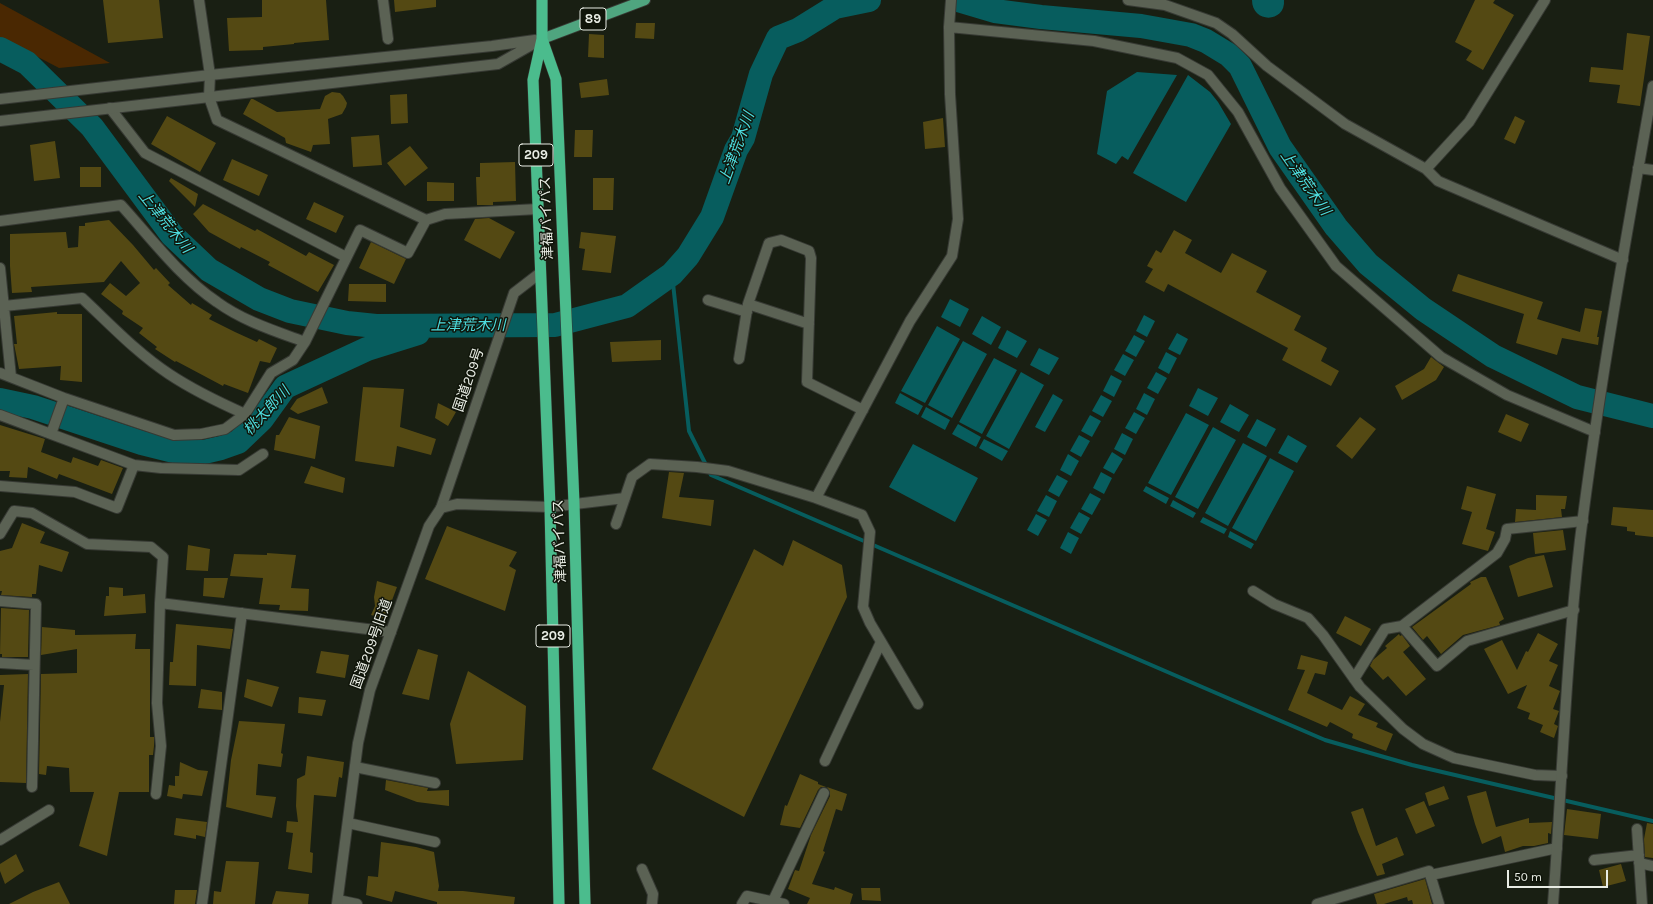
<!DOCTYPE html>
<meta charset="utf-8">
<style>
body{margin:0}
#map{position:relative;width:1653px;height:904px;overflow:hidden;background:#191f13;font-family:Karla,sans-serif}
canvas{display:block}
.scale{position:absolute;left:1507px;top:870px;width:101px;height:18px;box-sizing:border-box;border:2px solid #e8ece4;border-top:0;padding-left:5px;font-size:12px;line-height:14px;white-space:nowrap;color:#e8ece4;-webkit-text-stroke:3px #10150a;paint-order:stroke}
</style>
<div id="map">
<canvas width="1653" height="904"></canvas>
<div class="scale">50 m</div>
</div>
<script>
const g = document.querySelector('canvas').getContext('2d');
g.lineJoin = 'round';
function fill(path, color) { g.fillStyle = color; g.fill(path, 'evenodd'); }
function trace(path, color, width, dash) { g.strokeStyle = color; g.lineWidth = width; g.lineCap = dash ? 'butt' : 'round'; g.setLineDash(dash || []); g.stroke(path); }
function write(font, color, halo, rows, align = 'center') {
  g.font = font + ' Karla,"Noto Sans JP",sans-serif'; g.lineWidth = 3; g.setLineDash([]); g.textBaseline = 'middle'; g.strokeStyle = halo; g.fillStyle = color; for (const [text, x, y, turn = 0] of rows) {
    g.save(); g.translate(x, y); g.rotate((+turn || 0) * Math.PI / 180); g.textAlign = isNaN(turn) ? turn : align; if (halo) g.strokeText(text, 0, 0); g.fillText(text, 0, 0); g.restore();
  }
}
const green = new Path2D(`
 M0,3L110,63L59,68L0,37Z`);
const water = new Path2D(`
 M1252,0H1284C1286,23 1252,24 1252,0Z
 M1137,72L1177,75L1128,160L1122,156L1116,164L1097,154L1107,91Z
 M1188,75L1210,92L1218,102L1231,124L1186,202L1133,173Z
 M950,299L969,309L960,327L941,317Z
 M1144,315L1155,321L1147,337L1136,331Z
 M982,316L1001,327L991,345L972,334Z
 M937,326L960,339L925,403L901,391Z
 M1007,330L1027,341L1017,358L998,348Z
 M1177,333L1188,339L1180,355L1168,349Z
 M1134,335L1145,341L1136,357L1125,351Z
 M963,341L987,354L952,418L928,405Z
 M1039,348L1059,358L1049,375L1030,365Z
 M1166,352L1177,358L1169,374L1158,368Z
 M1123,354L1134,360L1125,376L1114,370Z
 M994,358L1017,370L982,434L959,422Z
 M1021,372L1044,385L1009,449L986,436Z
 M1156,372L1167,378L1158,394L1147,388Z
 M1111,375L1122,381L1114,397L1103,391Z
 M1198,388L1218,398L1208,416L1189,406Z
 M900,393L923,406L918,415L895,403Z
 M1144,393L1155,399L1147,415L1136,409Z
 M1053,394L1063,400L1045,432L1035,427Z
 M1101,395L1112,401L1103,417L1092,411Z
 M1230,404L1249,415L1239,432L1220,422Z
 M926,407L950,420L945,430L921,417Z
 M1134,412L1145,418L1136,434L1125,428Z
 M1186,413L1209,425L1171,495L1148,483Z
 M1090,415L1101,421L1092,437L1081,431Z
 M1257,419L1276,429L1266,447L1247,437Z
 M958,424L981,437L976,447L952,434Z
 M1213,427L1236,440L1198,509L1175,497Z
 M1122,433L1133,439L1125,455L1114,449Z
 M1079,435L1090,441L1081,457L1070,451Z
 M1288,435L1307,446L1297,463L1278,453Z
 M984,439L1008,451L1002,461L979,448Z
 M1243,443L1267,456L1228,526L1205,513Z
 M913,444L978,478L955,522L889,487Z
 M1112,452L1123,459L1114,474L1103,468Z
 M1068,454L1079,461L1071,476L1060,470Z
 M1270,458L1294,471L1256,541L1232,528Z
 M1101,472L1112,478L1104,494L1093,488Z
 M1057,475L1068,481L1059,497L1048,491Z
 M1146,486L1169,498L1166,504L1143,491Z
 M1090,493L1101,499L1092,515L1081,509Z
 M1046,495L1057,501L1049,517L1037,511Z
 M1173,500L1196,513L1193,518L1170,506Z
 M1079,512L1090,518L1081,534L1070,528Z
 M1036,514L1047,520L1038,536L1027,530Z
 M1203,517L1227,529L1224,534L1200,522Z
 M1230,531L1254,544L1251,549L1228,537Z
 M1068,532L1079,538L1071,554L1060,548Z`);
const stream = new Path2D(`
 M672,274L689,431L711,475L1325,740L1412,765L1653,821`);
const river = new Path2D(`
 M958,0L995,11L1041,17L1141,26L1191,35L1206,41L1229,55L1240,66L1280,147L1336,227L1368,264L1423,309L1493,356L1577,397L1653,416
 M0,49L27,63L92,127L172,235L209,270L259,299L290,311L347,323L376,326L555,325L627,306L672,274L688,256L712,217L736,150L743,138L761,74L778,38L798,30L835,7L869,0
 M0,400L33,407L142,443L178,452H204L221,448L238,442L262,419L285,387L367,349L418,333`);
const building = new Path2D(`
 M103,0H159L163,38L108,43Z
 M262,0H326L329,40L294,43V44L263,47V50L229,51L227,18L262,17Z
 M394,0H436V7L395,12Z
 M1475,0H1495L1493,3L1514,15L1483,70L1466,60L1472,51L1455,42Z
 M636,23H655L654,39L635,38Z
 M1627,33L1650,36L1640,106L1617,103L1620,85L1589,82L1591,67L1623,70Z
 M589,34L604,35V58L588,57Z
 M607,79L609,95L581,98L579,83Z
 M332,92L340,93L343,96L347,103L346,107L342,114L328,119L330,144L313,145L311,152L286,143L285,138L243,114L251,99H253L277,112L320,109L325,96Z
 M407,94L408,123L391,124L390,95Z
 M167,116L216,143L200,172L151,144Z
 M1515,116L1525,121L1515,144L1504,139Z
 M943,118L945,147L925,149L923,122Z
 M575,130H593L592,157H574Z
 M379,135L382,165L353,167L351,137Z
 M55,141L60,178L34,181L30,145Z
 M410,146L428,168L405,186L387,163Z
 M232,159L268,175L259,196L223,180Z
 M515,162L516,201L493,202V205H477L476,177H480V163Z
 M80,167H101V187H80Z
 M171,178L198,194L195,207L169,181Z
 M593,178H614L613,210H593Z
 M427,182L454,183V201H427Z
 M314,202L344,216L336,233L306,219Z
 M203,204L255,231L257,229L306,256L309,252L334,265L318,292L268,265L270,262L241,247L240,249L209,232L193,214Z
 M489,218L515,232L500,259L464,240L475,219Z
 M109,220L133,245L154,270L156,268L170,283L168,285L191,305L192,303L212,315L209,319L235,332L257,342L259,339L277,348L270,363L260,361L248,393L224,384L223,386L176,361L175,362L155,349L157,347L139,333L143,328L122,314L123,311L101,294L110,283L126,296L140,283L121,261L104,282L31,287L32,292L12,293L10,266V234L66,232L68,248L78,247L79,226H85V223Z
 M1174,230L1192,240L1185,253L1221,273L1232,253L1267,271L1256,292L1301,316L1294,330L1327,348L1321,361L1339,371L1331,386L1282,360L1288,348L1168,284L1164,292L1145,282L1153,269L1147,266L1156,250L1161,253Z
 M581,232L616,236L611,273L582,270L585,249L579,248Z
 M371,242L406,259L394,284L359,268Z
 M1458,274L1543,302L1537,319L1580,332L1585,308L1602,311L1597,337H1599L1598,345L1562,338L1557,355L1516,343L1524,314L1452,291Z
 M349,284H386V302L348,301Z
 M57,312V314H82V382L60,380L61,366L19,369L14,344H17L14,316Z
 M661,340V360L612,362L610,342Z
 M1431,357L1444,367L1436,380L1402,400L1395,386L1424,369Z
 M322,387L328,403L298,414L290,409L297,399Z
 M363,387L404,389L400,427L436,439L431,455L397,446L394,467L355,461Z
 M438,403L456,412L448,426L435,418Z
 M1506,414L1529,424L1521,442L1498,432Z
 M289,417L320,426L315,459L274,450L276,435H279Z
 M1360,417L1376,429L1352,459L1336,446Z
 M0,425L45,439L41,452L71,463L73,457L98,466L101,460L123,468L112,494L59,474L57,479L28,467L27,478L9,477L10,471H0Z
 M311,466L345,478L343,493L304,483Z
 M669,472L684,473L679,497L714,500L711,526L662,518Z
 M1467,486L1496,494L1486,529L1495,532L1488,551L1462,544L1472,512L1461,509Z
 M1536,495L1567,496L1565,509H1561L1562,517L1515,522L1516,509L1536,510Z
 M1613,507L1653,510V537L1635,535V532L1627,531V527L1611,525Z
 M22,523L45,532L40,543L69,552L62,572L39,565L36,594H32V597L1,595L2,591H0V551L12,548Z
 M447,526L517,552L509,566L516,570L505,611L425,579Z
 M1563,530L1566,550L1535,554L1533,533Z
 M793,540L842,565L847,597L744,817L652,769L754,549L783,566Z
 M188,545L210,549L208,571L186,570Z
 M267,553L296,555L291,588L309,589L308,611L279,610L280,605L259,604L263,578L230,576L234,554L267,555Z
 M1544,555L1553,587L1518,597L1509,566L1528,558Z
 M1481,577H1486L1504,619L1499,622L1500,625L1463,635L1441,654L1427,636L1423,640L1412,627L1471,584L1470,582Z
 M204,578H228L224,598L203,596Z
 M377,581L397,587L385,619L371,615L375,606L374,597Z
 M109,587L123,588V596L145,594L146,613L104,616L106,596H109Z
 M1,608L29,610L28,657H2V654H0Z
 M1345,616L1371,629L1361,646L1336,633Z
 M176,624L233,629L230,649L197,645L196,686L169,685L170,662H173Z
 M42,627L75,630V635L136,634L135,649H150V737H154V746L153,755H149V792H119L107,856L79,846L94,792H70L69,768L47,766L46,775L39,774L41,674L77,673V649L41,655Z
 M1538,633L1558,644L1549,661L1558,665L1549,686L1560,691L1553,709L1559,711L1554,724L1558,726L1554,738L1540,732L1543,725L1528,719L1530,713L1517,708L1527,685L1508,694L1484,649L1502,640L1517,670L1526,651L1528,652Z
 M1399,634L1400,636L1402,635L1410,646L1403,652L1426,679L1406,696L1388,676L1383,680L1370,666L1373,660L1387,648L1385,646Z
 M418,649L438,655L429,700L402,694Z
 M321,651L349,655L345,678L316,673Z
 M1301,655L1328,662L1325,675L1315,673L1307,693L1342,710L1350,696L1365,704L1358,715L1378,723L1376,727L1393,734L1386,751L1352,738L1353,734L1330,722L1327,727L1288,710L1305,670L1297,669Z
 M468,671L526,706L523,760L456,764L450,724Z
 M28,674L26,783L0,782V722L4,685H0V675Z
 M247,679L279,687L272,707L244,697Z
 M201,689L222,692V710L198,708Z
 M299,697L326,700L322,716L298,713Z
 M239,721L285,724L281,753L283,754L281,767L258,764L256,795L276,797L272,818L226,807L231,760Z
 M307,756L344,762L342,778L339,777L336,797L314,795L310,852L313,853L312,873L288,869L293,833L286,832L287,821L298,822L296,806L297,779L305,775Z
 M180,762L198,770L208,771L202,796L183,794L182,799L167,796L169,785L175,786V776H179Z
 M800,774L818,782V784L826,787H821L818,790L800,828L780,825L785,805L787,806Z
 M386,780L428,788L427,791L449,790V806L417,802L385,790Z
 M1444,786L1449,799L1429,806L1425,793Z
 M827,787L847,794L842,811L836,809L823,851L825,852L812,884L834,890L835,887L853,894L850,904H807L810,898L788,889L795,870L799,871L811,835L830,796V792Z
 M1486,791L1496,827L1529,818V823L1552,822L1551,834L1548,833V843L1534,846H1523L1505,852L1501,836L1482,844L1475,824L1467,796Z
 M1424,801L1435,826L1416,834L1405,809Z
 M1363,808L1376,846L1397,837L1404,855L1382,864L1385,874L1377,876L1358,832L1351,812Z
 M1567,809L1601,814L1598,839L1564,835Z
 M176,818L207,822L205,837L196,835V839L174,835Z
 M1647,823L1653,824V858L1645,857L1644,839Z
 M381,842L416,847L434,852L439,886L438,891H463L515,897L514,904H437V902L395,891L392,902L366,895L368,876L378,877Z
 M16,854L24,871L5,884L0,871V864Z
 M226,861L259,862L255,904H213L214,891L221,892Z
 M1621,864L1626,881L1603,887L1599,870Z
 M1425,879L1432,904H1413L1412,900L1408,901L1407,897L1384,904H1377L1374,894Z
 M59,882L70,904H9L33,892Z
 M861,888H880L881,901L862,900Z
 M175,890H197L195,904H174Z
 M276,891L309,894L308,904H272Z`);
const minor = new Path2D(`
 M199,0L210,75L209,97L217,120L426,220L445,214L538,209
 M383,0L388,39
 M1128,0L1165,5L1216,23L1232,34L1267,66L1345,124L1426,169L1438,181L1623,260
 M949,27L951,0
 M110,108L145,153L346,257
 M1426,169L1469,122L1545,0
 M0,221L121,205C151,238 179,276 217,302C243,321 275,331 305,342L293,360L271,373L245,414L225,429L201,434L174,435L64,398L0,373
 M0,268L11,377
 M708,300L747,312
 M4,306L82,298C110,324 137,353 169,374C193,390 218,402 245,414
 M809,324L748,304L769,243L781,240L809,251L811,258L807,382L863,410
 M305,342L360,230L408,253L426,220
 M739,359L748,304
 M0,415L134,465L161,468L239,470L263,454
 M51,434L64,398
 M0,486L75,492L117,508L134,465
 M816,498L910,321L952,256L958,219L950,94L949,27L1094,41L1177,58L1208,75L1238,112L1280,188L1336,266L1441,357L1507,395L1595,432
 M550,507L625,498
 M441,508L514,293L540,273
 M616,524L632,477L650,464L697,467L728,471L816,498L862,515L870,532L863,607L870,623L918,704
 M0,534L14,511L32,513L87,544L151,547L163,557L160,603L391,632
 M1253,591L1274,604L1308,618L1323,635L1360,687L1403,729L1423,744L1454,758L1535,775L1562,776
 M0,601L36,604L32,787
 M1402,626L1437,666L1467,641L1574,610
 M0,663L34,665
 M1354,679L1385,629L1402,626L1497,553L1505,539L1507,529L1583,521
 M825,761L881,642
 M355,767L435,783
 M156,794L161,746L157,703L160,603
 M348,823L435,842
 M1637,829L1642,904
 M0,840L49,810
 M1594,860L1639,855
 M1639,863L1653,866
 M642,869L653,894L652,904
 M1431,875L1557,848
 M338,900L357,904
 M773,901L824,793
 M202,904L242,613
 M742,904L747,896L784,904
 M1317,904L1429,871L1439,904`);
const tertiary = new Path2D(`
 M0,99L210,75L492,46L535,40
 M0,121L498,64L542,39
 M1638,168L1653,170
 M337,904L358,743L370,690L429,526L441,508L457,504L550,507
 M1553,904C1562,783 1566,661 1580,540C1599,388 1626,237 1653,86`);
const primary = new Path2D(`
 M542,39L645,0`);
const trunk = new Path2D(`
 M542,0V39L533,80L550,507L559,904
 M542,39L556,79L574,503L585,904`);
const shields = [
 [593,19,26],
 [536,155,34],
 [553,636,34]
];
const shieldNames = [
 ["89",593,19],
 ["209",536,155],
 ["209",553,636]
];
const streetNames = [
 ["津福バイパス",547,218,-92],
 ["国道209号",469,380,-71],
 ["津福バイパス",560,541,-92],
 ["国道209号旧道",372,644,-70]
];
const waterNames = [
 ["上津荒木川",737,148,-70],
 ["上津荒木川",1305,183,55],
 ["上津荒木川",165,222,51],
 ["上津荒木川",468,326],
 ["桃太郎川",267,411,-47]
];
fill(green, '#4a2802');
fill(water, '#075d5e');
trace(stream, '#075d5e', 4);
trace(river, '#075d5e', 24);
fill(building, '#544913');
trace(minor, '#373a34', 12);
trace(tertiary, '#373a34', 12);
trace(primary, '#373a34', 12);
trace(trunk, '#373a34', 12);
trace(minor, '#5b6254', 10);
trace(tertiary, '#5b6254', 10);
trace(primary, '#4fa57f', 10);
trace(trunk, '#4bbc8d', 11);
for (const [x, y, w] of shields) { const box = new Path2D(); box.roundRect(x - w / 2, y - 11, w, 22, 3); g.fillStyle = '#10150a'; g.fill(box); trace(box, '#e8ece4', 1); }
write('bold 13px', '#e8ece4', null, shieldNames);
write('14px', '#e8ece4', '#10150a', streetNames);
write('italic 15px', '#4ddcde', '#10150a', waterNames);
</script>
